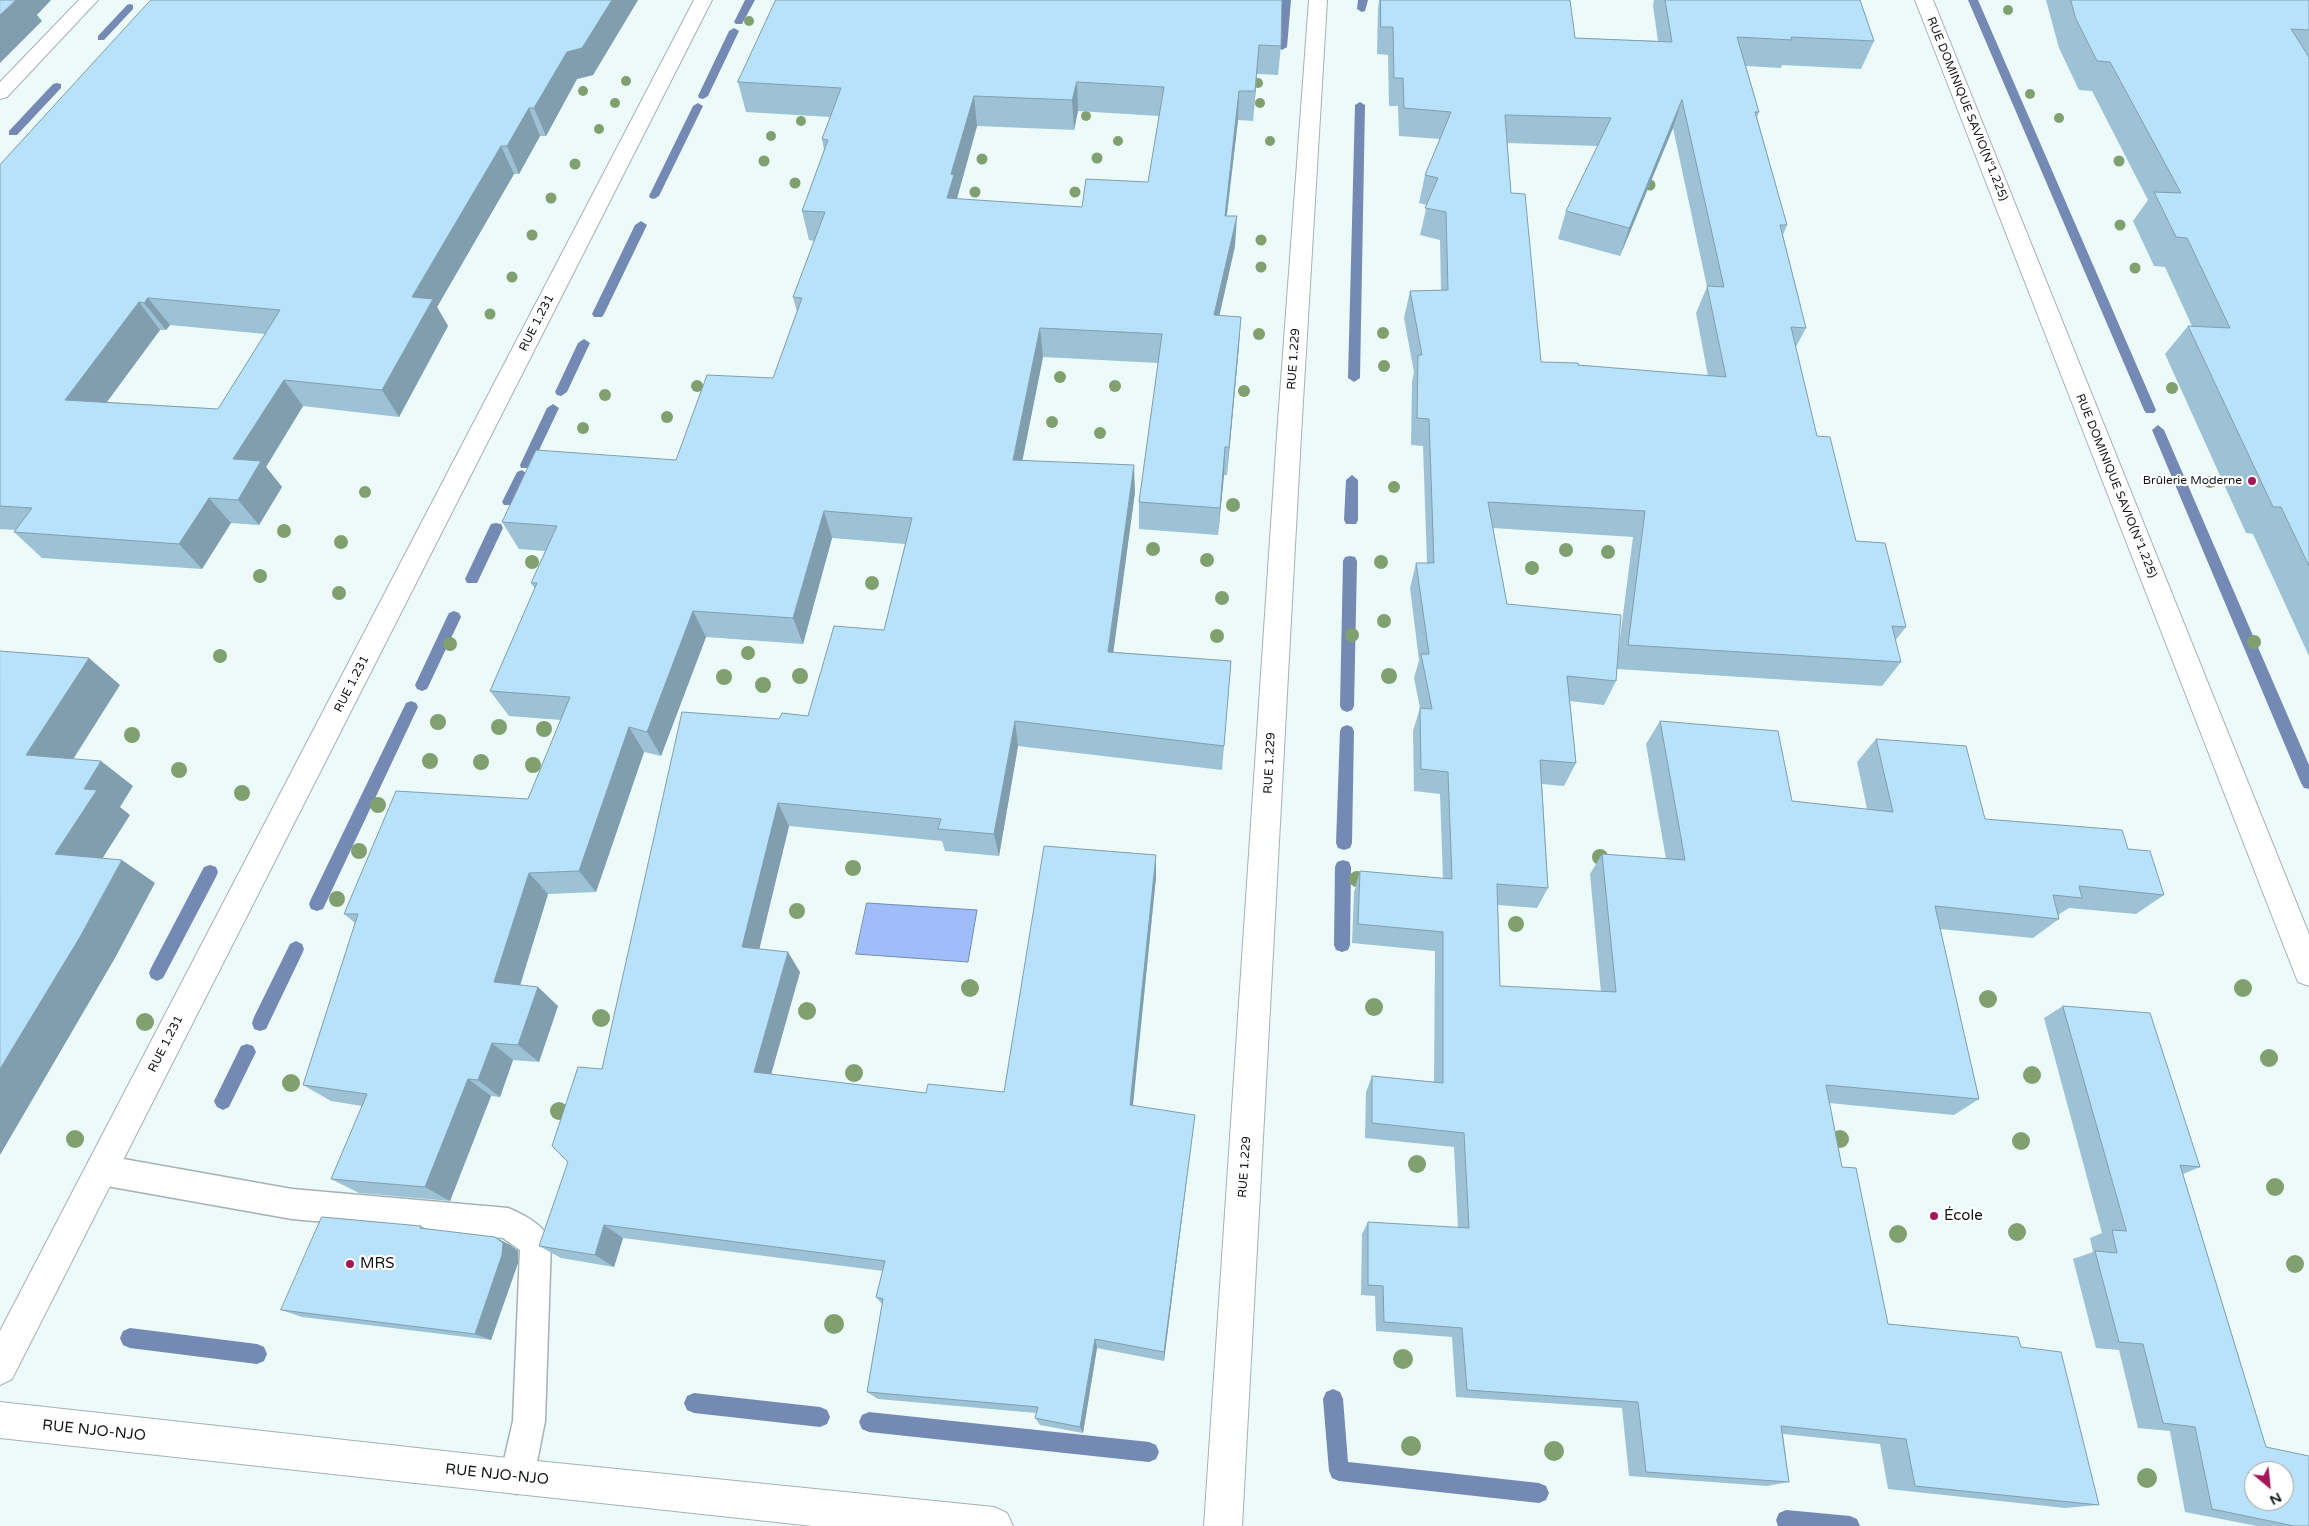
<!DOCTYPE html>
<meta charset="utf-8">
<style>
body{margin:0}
#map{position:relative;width:2309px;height:1526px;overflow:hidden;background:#ecfafa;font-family:"Varela Round",sans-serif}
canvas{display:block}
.north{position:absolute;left:2244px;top:1461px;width:50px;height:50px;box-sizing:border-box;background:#fff;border:1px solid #9fa1a1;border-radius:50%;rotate:152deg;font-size:14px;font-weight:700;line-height:20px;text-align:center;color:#101415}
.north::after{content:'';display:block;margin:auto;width:18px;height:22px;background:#a61759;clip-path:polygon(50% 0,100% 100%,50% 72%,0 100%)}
</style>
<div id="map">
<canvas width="2309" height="1526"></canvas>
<div class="north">N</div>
</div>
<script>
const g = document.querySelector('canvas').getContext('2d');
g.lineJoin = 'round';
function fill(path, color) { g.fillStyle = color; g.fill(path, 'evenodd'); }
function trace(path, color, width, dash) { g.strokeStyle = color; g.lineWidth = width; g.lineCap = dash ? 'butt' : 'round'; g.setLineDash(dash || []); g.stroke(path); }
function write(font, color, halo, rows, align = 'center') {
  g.font = font + ' "Varela Round",sans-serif'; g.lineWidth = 4.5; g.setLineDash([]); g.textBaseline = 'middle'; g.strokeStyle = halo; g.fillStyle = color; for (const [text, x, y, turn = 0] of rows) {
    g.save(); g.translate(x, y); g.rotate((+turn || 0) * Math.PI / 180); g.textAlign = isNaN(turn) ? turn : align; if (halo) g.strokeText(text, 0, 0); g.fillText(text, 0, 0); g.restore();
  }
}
const water = new Path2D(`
 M867,903L977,910L968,962L856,954Z`);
const stream = new Path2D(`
 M745,0H755L742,24H736L734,22Z
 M1281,0H1291L1287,47L1282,50L1277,47Z
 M1358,0H1368L1365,11L1362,12L1357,9Z
 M1968,0H1978L2156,410L2154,413H2146L2144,410Z
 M130,4L133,5V9L104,40H98V36L127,5Z
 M734,28L739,31L708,96L703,99L699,98L698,96L729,31Z
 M57,83L61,84V88L17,135H9V131L53,84Z
 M1360,102L1365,105L1360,378L1354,382L1348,378L1355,105Z
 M698,103L703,106L659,196L654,199L650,198L649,196L693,106Z
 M641,221L647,225L604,314L602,317H594L592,314L635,225Z
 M584,339L590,343L567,392L561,396L557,395L555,392L578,343Z
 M553,404L559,408L532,465L531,468H521L520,465L547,408Z
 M2158,425L2164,430L2309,765V789L2304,788L2301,783L2152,430Z
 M522,470L528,475L516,502L514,505H504L502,502L517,472Z
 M1352,475L1358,480V520L1356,524H1346L1344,520L1346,480Z
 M496,523L501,524L503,528L479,579L477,583H467L465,579L489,528L491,524Z
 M1350,556L1355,557L1357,561L1354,706L1352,710L1347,712L1342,710L1340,706L1343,561L1345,557Z
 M454,611L459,613L461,617L429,685L427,689L422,691L417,689L415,685L447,617L449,613Z
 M411,701L416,703L418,707L323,909L317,911L311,909L309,904L311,899L406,703Z
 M1347,725L1352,727L1354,731L1352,843L1350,848L1344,850L1338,848L1336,843L1340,731L1342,727Z
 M1343,860L1349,862L1351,867L1350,945L1348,950L1342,952L1336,950L1334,945L1335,867L1337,862Z
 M210,865L216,867L218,872L216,877L163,978L157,981L151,978L149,973L151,968L204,867Z
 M296,941L302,944L304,949L302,954L266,1029L260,1031L254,1029L252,1023L254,1017L290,944Z
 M247,1044L253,1046L256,1052L253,1058L229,1107L223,1110L217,1107L214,1101L217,1095L241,1046Z
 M130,1328L257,1344L264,1347L267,1354L264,1361L257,1364L130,1348L123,1345L120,1338L123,1331Z
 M1333,1389L1340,1392L1343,1399L1348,1462L1539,1483L1546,1486L1549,1493L1546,1500L1539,1503L1339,1481L1332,1478L1329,1471L1323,1399L1326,1392Z
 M694,1393L820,1407L827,1410L830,1417L827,1424L820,1427L694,1413L687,1410L684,1403L687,1396Z
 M869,1412L1149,1442L1156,1445L1159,1452L1156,1459L1149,1462L869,1432L862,1429L859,1422L862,1415Z
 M1786,1510L1850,1516L1857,1519L1860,1526H1778L1776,1520L1779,1513Z`);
const service = new Path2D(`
 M101,1155L292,1189L508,1208C525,1215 544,1225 551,1242L545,1421L534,1477L529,1489L517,1494L505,1489L500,1477L513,1421L520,1250L503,1238L292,1219L101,1185L90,1181L86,1170L90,1159Z`);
const minor = new Path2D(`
 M79,0H98L7,97L0,99V82Z
 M694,0H712L12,1379L0,1385V1331Z
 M1309,0H1327L1301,435L1242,1526H1204L1277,435Z
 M1915,0H1933L2309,934V986L2298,982L2294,972Z`);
const secondary = new Path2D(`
 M0,1402L517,1459L994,1507L1007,1513L1013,1526H813L0,1438Z`);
const trees = [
 [2008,10,5],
 [749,21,5],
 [626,81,5],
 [1258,83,5],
 [583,91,5],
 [2030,94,5],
 [615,103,5],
 [1260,103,5],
 [1086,116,5],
 [2059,118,5],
 [801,121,5],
 [599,129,5],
 [771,136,5],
 [1118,141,5],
 [1270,141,5],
 [1097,158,5.5],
 [982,159,5.5],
 [764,161,5.5],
 [2119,161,5.5],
 [575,164,5.5],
 [795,183,5.5],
 [1650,185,5.5],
 [975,192,5.5],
 [1075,192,5.5],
 [551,198,5.5],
 [2120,225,5.5],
 [532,235,5.5],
 [1261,240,5.5],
 [1261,267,5.5],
 [2135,268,5.5],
 [512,277,5.5],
 [490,314,5.5],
 [1383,333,6],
 [1259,334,6],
 [1384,366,6],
 [1060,377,6],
 [697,386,6],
 [1115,386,6],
 [2172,388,6],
 [1244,391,6],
 [605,395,6],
 [667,417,6],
 [1052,422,6],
 [583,428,6],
 [1100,433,6],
 [2210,482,6],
 [1394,487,6],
 [365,492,6],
 [1233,505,7],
 [284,531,7],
 [341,542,7],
 [1153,549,7],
 [1566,550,7],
 [1608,552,7],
 [1207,560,7],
 [532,562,7],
 [1381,562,7],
 [1532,568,7],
 [260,576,7],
 [872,583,7],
 [339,593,7],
 [1222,598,7],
 [1384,621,7],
 [1352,635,7],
 [1217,636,7],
 [2254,642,7],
 [450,644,7],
 [748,653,7],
 [220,656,7],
 [800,676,8],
 [1389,676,8],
 [724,677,8],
 [763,685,8],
 [438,722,8],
 [499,727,8],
 [544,729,8],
 [132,735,8],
 [430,761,8],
 [481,762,8],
 [533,765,8],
 [179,770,8],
 [242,793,8],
 [378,805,8],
 [359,851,8],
 [1600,857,8],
 [853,868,8],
 [1357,879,8],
 [337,899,8],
 [797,911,8],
 [1516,924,8],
 [970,988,9],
 [2243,988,9],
 [1988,999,9],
 [1374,1007,9],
 [807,1011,9],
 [601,1018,9],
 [145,1022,9],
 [2269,1058,9],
 [854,1073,9],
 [2032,1075,9],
 [291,1083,9],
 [559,1111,9],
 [75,1139,9],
 [1840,1139,9],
 [2021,1141,9],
 [1417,1164,9],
 [2275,1187,9],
 [2017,1232,9],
 [1898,1234,9],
 [2295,1264,9],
 [834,1324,10],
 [1403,1359,10],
 [1411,1446,10],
 [1554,1451,10],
 [2147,1478,10]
];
const wall = new Path2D(`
 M151,0H638L593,75L577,79L546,136H540L519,174H514L437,307L448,326L399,417L303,406L266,467L282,487L259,525L231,523L202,569L42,558L14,532L16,530L0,529V165ZM170,325L265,334L218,409L107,402L160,330H166Z
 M776,0L1281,46L1278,75L1257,74L1253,121L1238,120L1227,216L1235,246L1219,316L1239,346L1227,475H1224L1218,535L1139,529V502L1158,363L1043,357L1022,460L1135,492L1113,652L1231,661L1222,770L1018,746L999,856L945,851L942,841L789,826L759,949L800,972L771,1074L926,1093L1004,1092L1156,877L1133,1106L1193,1130L1164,1361L1097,1348L1083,1433L1040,1425L1035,1418L1036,1413L878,1399L867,1392L882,1304L876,1297L883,1271L623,1238L614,1267L561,1258L539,1246L602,1069L779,719L808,716L884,630L905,544L832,538L803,644L706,637L661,756L644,752L596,892L548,894L520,985L558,1006L539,1062L513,1060L500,1097L491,1096L450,1201L359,1193L331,1179L362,1106L331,1101L303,1085L355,923L344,914L528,799L561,720L509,716L490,691L535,589L531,583L545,551L519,549L502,522L676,460L773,378L797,312L793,297L814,241L809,240L802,211L824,150L822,139L830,117L746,112L738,82ZM1078,111L1159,116L1148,182L1082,207L957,199L977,126L1074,130Z
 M1379,0H1570L1575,38L1658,41L1653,6L1654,0H1860L1874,41L1861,69L1782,65L1781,68L1746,66L1759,112L1757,117L1787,225L1783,235L1806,328L1796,347L1817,436L1856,541L1906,627L1895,641L1901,662L1882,686L1617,669L1616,681L1604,705L1570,701L1576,763L1564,786L1542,784L1548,888L1537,908L1498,905L1500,986L1601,992L1590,874L1602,854L1666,859L1646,744L1660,721L1792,801L1867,809L1857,762L1876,739L1985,819L2128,849L2164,895L2136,914L2069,908L2058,915L2059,919L2033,938L1940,929L1979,1099L1954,1115L1829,1103L1842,1167L1888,1324L2021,1347L2099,1505L2065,1508L1888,1489L1880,1444L1783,1434L1789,1482L1767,1486L1629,1476L1622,1408L1456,1397L1452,1337L1376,1331L1375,1296L1361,1295L1362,1234L1368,1222L1458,1228L1454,1147L1365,1138L1366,1092L1372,1076L1434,1082L1435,951L1352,943L1354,892L1360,871L1443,879L1440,794L1414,791L1413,731L1420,708L1414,678L1419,660L1410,588L1416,563H1427L1423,446L1411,445L1412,382L1414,372L1404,318L1410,291L1441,290L1440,240L1420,235L1427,205L1419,203L1425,175L1440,139L1399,136L1398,106H1389L1388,55L1377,54L1378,9ZM1673,128L1707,287L1696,313L1708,376L1541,362L1511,193L1507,143L1598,146L1566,211L1558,239L1620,256ZM1493,528L1633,537L1619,646L1507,604Z
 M2046,0H2309V656L2253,534L2246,533L2165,354L2188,326H2192L2165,267L2154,266L2133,221L2148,200L2092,91L2079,90L2059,48Z
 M2063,1006L2200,1167L2183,1174L2266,1447L2309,1526H2257L2185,1512L2170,1431L2138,1428L2119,1350L2096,1348L2073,1259L2093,1252L2090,1238L2102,1233L2044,1018Z
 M421,1226L427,1229L510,1245L518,1251V1263L491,1340L302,1317L281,1310Z`);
const shadedWall = new Path2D(`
 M16,0H51L37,15L42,21L0,63V15Z
 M612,0H638L593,75L577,79L546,136L534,108L567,52Z
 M1259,45L1257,74L1253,121L1255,91Z
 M1077,82L1078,111L1074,130L1072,100Z
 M1239,91L1238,120L1223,245L1225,216Z
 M974,96L977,126L957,198H947L951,174Z
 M1682,100L1673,128L1620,256L1629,228Z
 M529,108L540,136L519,174L507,146Z
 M501,146L514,174L437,307L448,326L399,417L382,390L412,297Z
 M1237,216L1235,246L1213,344L1214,315Z
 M148,298L170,325L166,330L144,303Z
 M139,302L160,330L89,426L65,400Z
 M1241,317L1239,346L1227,475L1229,447Z
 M1040,328L1043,357L1017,488L1013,460Z
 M284,380L303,406L266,467L282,487L259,525L238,500L233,459Z
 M1225,447L1224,475L1218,535L1220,508Z
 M1134,465L1135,492L1110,677L1108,652Z
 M209,498L231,523L202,569L179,544Z
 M824,511L832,538L803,644L793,618Z
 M693,611L706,637L661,756L647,732Z
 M89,658L120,685L60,780L26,755Z
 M1015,721L1018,746L999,856L994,834Z
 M629,727L644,752L596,892L579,871Z
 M101,761L133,786L120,807L130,815L90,878L55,854L84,789Z
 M778,803L789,826L755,967L742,947Z
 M1156,855V877L1131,1122L1130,1105Z
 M122,860L155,883L115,958L0,1155V1069Z
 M529,873L548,894L515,1002L494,982Z
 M788,952L800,972L767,1089L754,1072Z
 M538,987L558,1006L539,1062L518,1045Z
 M492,1043L513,1060L500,1097L478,1080Z
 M468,1079L491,1096L450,1201L425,1187Z
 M1195,1115L1193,1130L1164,1361V1352Z
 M604,1225L623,1238L614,1267L595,1255Z
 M495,1237L510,1245L518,1251V1263L491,1340L475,1334Z
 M1095,1339L1097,1348L1083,1433L1080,1427Z`);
const building = new Path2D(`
 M0,0H16L0,15Z
 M151,0H612L582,48L567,52L534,108H529L507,146H501L412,297L433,299L382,390L284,380L233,459L261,461L238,500L209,498L179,544L14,532L32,508L0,506V165ZM148,298L280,310L218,409L65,400L139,302L144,303Z
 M776,0H1282L1281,46L1259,45L1255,91H1239L1225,216H1237L1214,315L1241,317L1229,447H1225L1220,508L1139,502L1162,334L1040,328L1013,460L1134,465L1108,652L1231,661L1224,746L1015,721L994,834L938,829L941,819L778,803L742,947L788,952L754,1072L926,1093L928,1084L1004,1092L1044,846L1156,855L1130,1105L1195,1115L1164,1352L1095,1339L1080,1427L1035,1418L1038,1407L867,1392L883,1299L876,1297L885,1261L604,1225L595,1255L539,1246L568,1162L552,1146L578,1067L602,1069L682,712L779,719L782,713L808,716L834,626L884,630L912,518L824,511L793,618L693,611L647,732L629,727L579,871L529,873L494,982L538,987L518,1045L492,1043L478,1080L468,1079L425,1187L331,1179L367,1094L303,1085L358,914H344L396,791L528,799L570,697L490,691L537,583H531L557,526L502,522L536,450L676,460L707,375L773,378L802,298L793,297L825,212L802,211L828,140L822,139L841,88L738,82ZM1077,82L1164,87L1148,182L1086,179L1082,207L947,198L954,175L951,174L974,96L1072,100Z
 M1381,0H1570L1575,38L1672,42L1665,0H1860L1874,41L1791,37L1792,40L1737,37L1759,112H1755L1787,225H1780L1806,328L1791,327L1817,436L1830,437L1856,541L1885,543L1906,627L1892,626L1901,662L1628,645L1645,511L1488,502L1507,604L1621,615L1616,681L1567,676L1576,763L1540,760L1548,888L1497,884L1500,986L1616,992L1602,854L1685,860L1660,721L1778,731L1792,801L1893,812L1876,739L1966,746L1985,819L2122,830L2128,849L2150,851L2164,895L2079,886L2082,898L2053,895L2059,919L1935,906L1979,1099L1826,1085L1842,1167L1856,1168L1888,1324L2018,1337L2021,1347L2061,1352L2099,1505L1915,1486L1906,1439L1781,1426L1789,1482L1646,1472L1638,1402L1467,1390L1462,1328L1384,1322L1383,1286L1368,1285V1222L1469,1228L1464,1133L1372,1123V1076L1443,1083V932L1358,924L1360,871L1452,879L1448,772L1421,769L1420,708L1432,709L1421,654H1429L1416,563H1434L1429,419L1417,418L1418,355H1422L1410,291L1448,290L1446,212L1425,208L1438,178L1425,175L1451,112L1404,108L1403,78H1394L1393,27H1381ZM1682,100L1724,287L1707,286L1726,377L1578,365V363L1541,362L1525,194L1511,193L1505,115L1611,118L1566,211L1629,228Z
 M2071,0H2309V30L2291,29L2309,57V566L2281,507H2273L2188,326L2230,328L2187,238L2176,237L2154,192L2181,193L2110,62L2097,61L2076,19Z
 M0,651L89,658L26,755L101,761L84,789L97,790L55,854L122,860L80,937L0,1069Z
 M2063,1006L2150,1013L2200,1167L2180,1165L2266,1447L2309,1456V1526H2294L2212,1509L2195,1427L2163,1423L2143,1344L2119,1342L2095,1251L2117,1253L2112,1230L2126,1231ZM2254,1471H2284V1501H2254Z
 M322,1217L421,1226L420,1228L495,1237L503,1243L502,1255L475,1334L281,1310Z`);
const markers = [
 [2252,481,5,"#a61759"],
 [1934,1216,5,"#a61759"],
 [350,1264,5,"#a61759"]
];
const streetNames = [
 ["RUE DOMINIQUE SAVIO(N°1.225)",1967,109,68],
 ["RUE 1.231",537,323,-63],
 ["RUE 1.229",1294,359,-86],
 ["RUE DOMINIQUE SAVIO(N°1.225)",2116,486,68],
 ["RUE 1.231",352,684,-63],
 ["RUE 1.229",1270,763,-87],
 ["RUE 1.231",166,1044,-63],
 ["RUE 1.229",1245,1167,-86]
];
const poiNames = [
 ["Brûlerie Moderne",2242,481]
];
const nearPoinames = [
 ["École",1944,1216],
 ["MRS",360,1264]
];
const nearStreetnames = [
 ["RUE NJO-NJO",94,1431,6],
 ["RUE NJO-NJO",497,1475,6]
];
fill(water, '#9fbdf8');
trace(water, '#748ab4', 1);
fill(stream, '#748ab4');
trace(service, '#a5b1b2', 3);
trace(minor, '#a5b1b2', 2);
trace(secondary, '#a5b1b2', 2);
fill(service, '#fff');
fill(minor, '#fff');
fill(secondary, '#fff');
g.fillStyle = '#80a070';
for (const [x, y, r] of trees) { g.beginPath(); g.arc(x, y, r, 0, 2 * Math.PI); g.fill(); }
fill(wall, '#9dc2d6');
fill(shadedWall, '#809eae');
fill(building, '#b7e2f9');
trace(building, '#809eae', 1);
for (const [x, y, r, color] of markers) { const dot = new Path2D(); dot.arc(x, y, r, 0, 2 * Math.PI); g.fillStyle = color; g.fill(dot); trace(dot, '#fff', 2); }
write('12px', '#101415', '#fff', streetNames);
write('12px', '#101415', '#fff', poiNames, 'right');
write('15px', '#101415', '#fff', nearPoinames, 'left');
write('15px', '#101415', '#fff', nearStreetnames);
</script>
